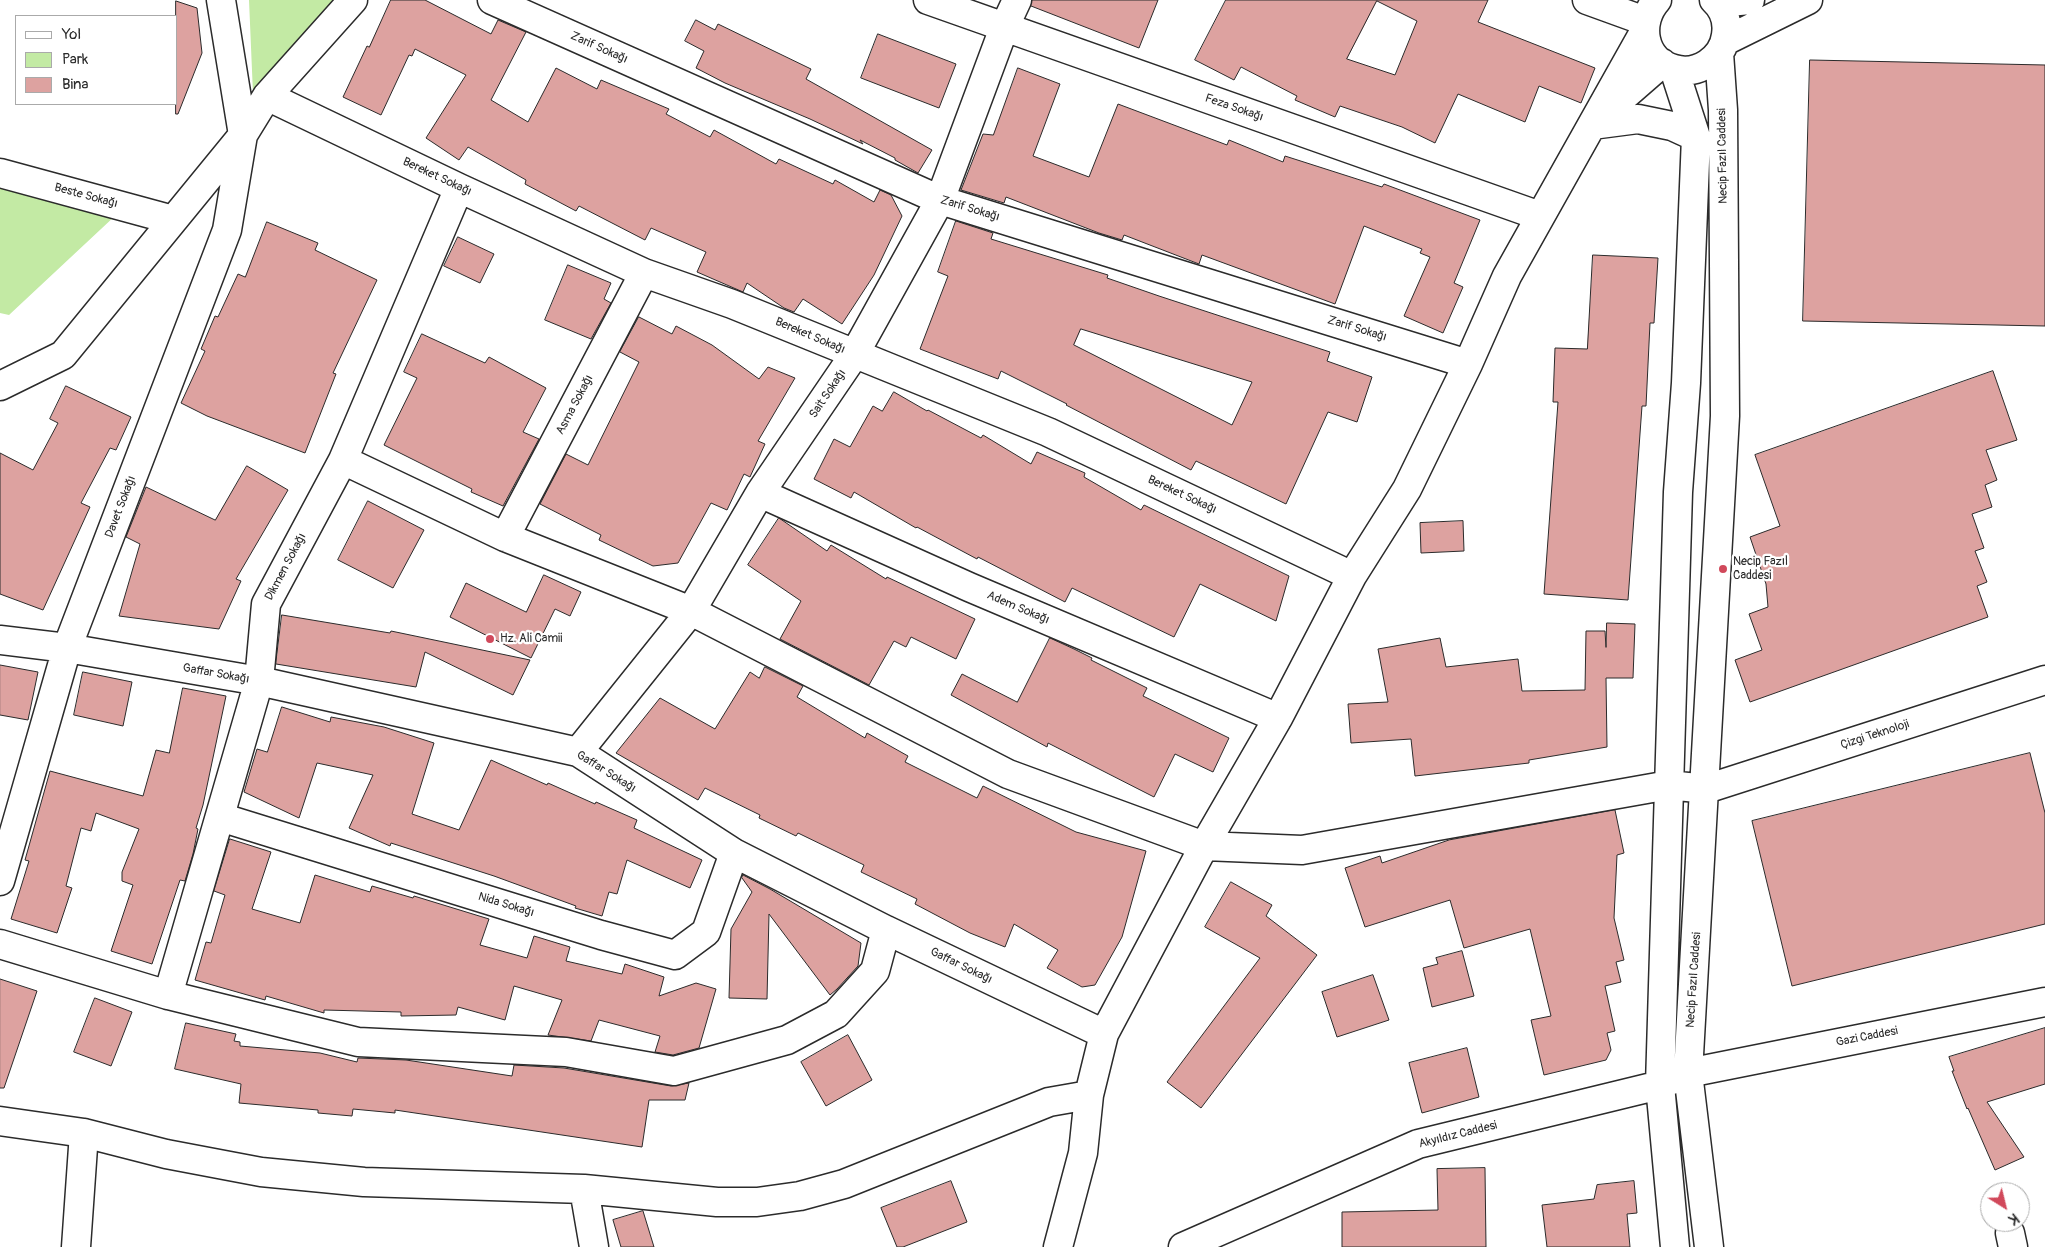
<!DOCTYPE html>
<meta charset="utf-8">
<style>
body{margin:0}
#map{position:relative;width:2045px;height:1247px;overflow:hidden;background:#fff;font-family:Pangolin,sans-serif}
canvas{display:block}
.legend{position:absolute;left:15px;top:15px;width:162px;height:90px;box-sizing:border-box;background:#fff;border:1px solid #aaa;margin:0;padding:6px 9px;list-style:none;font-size:15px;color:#2b2b2b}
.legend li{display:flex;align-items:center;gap:10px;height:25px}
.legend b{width:25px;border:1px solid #aaa}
.north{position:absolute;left:1980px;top:1182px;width:50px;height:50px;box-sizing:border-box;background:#fff;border:1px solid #aaa;border-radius:50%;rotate:144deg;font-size:14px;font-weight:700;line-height:20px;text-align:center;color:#2b2b2b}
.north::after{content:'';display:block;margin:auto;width:18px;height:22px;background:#d1495b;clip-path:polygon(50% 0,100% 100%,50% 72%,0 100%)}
</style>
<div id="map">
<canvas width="2045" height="1247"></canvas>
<ul class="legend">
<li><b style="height:6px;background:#fff"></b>Yol</li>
<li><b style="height:14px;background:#c3eaa4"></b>Park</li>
<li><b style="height:14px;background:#dda2a0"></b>Bina</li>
</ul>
<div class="north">K</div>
</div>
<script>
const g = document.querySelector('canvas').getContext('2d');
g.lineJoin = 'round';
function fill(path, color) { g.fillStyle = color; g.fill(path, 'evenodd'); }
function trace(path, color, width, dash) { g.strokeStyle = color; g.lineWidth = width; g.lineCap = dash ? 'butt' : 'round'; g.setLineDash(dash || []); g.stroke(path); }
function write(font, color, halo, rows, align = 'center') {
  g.font = font + ' Pangolin,sans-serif'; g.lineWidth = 4.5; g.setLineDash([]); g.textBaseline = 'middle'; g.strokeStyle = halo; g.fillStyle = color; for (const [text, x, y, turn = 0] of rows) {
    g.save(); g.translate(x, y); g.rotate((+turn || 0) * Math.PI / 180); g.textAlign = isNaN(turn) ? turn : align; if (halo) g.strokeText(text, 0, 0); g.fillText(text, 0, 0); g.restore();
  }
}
const green = new Path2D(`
 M249,0H336L253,94Z
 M0,185L116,215L9,315L0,313Z`);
const building = new Path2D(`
 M391,0H425L491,34L498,20L526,32L491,100L528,122L556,68L597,89L601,80L669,109L666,114L710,137L714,130L776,164L779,159L833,184L835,180L874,202L880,190L891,195L902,216L874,275L842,324L803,299L794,312L784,308L747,283L743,292L697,272L706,252L651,228L645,240L579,206L576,211L525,184L526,180L468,147L459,160L426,138L466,75L415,49L412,56L409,55L381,115L343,97L367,46L369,47Z
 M1032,0H1158L1139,48L1031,6Z
 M1226,0H1488L1478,22L1595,68L1581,103L1539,86L1525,122L1458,94L1435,143L1402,127L1340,106L1335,117L1295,100L1297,96L1241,67L1234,80L1195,60ZM1377,1L1417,21L1395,75L1347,59Z
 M176,1L197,8L202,53L178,114H176Z
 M696,20L715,30L718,24L811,69L806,79L932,150L918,173L895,160V158L860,140L863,144L810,119L725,83L696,68L704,51L685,41Z
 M878,34L956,64L939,108L861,78Z
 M1810,60L2045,65V326L1803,321Z
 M1018,68L1060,84L1033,156L1089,177L1118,104L1227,145L1229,140L1283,162L1285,156L1382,187L1384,184L1480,220L1454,283L1463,287L1443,333L1404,316L1430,257L1420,253L1422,249L1364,226L1335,304L1202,255L1199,264L1124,235L1122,240L1099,233L1006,197L1004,203L961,190L983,134L993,135Z
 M956,221L993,233L991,239L1108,275L1107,278L1159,296L1330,352L1327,361L1372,377L1357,422L1328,412L1286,504L1196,461L1191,470L1066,405L1067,404L1001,371L998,379L920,349L948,276L938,272ZM1081,329L1252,382L1232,425L1074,345Z
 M267,222L318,243L315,250L377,280L333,373L336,374L305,453L207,416L181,403L205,351L201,349L215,316L218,317L238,274L245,277Z
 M458,237L494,254L480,283L444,266Z
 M1593,255L1658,258L1654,323H1650L1646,406H1642L1628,600L1544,594L1558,402H1553L1555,348L1587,349Z
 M568,265L611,283L604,299L611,303L591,339L545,320Z
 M639,317L672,334L676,326L712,345L759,379L768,367L795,378L758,441L765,444L750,477L744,474L727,510L711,503L678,563L653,566L599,540L601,535L540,504L566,454L588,465L639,362L620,352Z
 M422,334L485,363L489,357L546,388L523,432L539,439L503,506L471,492L472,489L384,445L417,378L404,372Z
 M1993,371L2017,440L1986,450L1997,480L1985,485L1992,507L1972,514L1984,548L1975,551L1987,582L1977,586L1988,617L1750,702L1735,660L1762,650L1749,614L1768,607L1766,584L1750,537L1780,526L1755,455Z
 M66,386L131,417L116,450L110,448L81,503L90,507L43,610L0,594V453L33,470L58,423L50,419Z
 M894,392L927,411L928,410L981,438L983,435L1031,464L1037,452L1085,473L1084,477L1141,510L1144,505L1289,576L1276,621L1200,584L1174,637L1072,588L1065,602L978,557L977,559L917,527L916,528L854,492L851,498L814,479L834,439L850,447L873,406L882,411Z
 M247,466L288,490L236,579L241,581L219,629L119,616L140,544L126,537L146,487L215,520Z
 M368,501L424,530L393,588L338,560Z
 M779,518L827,551L831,545L886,579L887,577L975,619L956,659L911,637L906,647L894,641L869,685L780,639L801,601L748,565Z
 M1463,521L1464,551L1421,553L1420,523Z
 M544,575L581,592L570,616L555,609L531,658L450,617L466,583L526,612Z
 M282,615L390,633L391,631L530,660L513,695L425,652L416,687L276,664Z
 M1607,623L1635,624L1633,678H1606L1607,747L1529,760V763L1415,776L1411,739L1351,743L1348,704L1388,702L1378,649L1440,638L1446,667L1518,659L1522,691L1585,690L1586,631H1605L1606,647Z
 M1050,638L1074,649L1092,658L1091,660L1147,688L1143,696L1229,738L1213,772L1175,754L1154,797L1048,743L1047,747L951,695L962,674L1017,702Z
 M0,665L38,672L28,720L0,715Z
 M765,667L803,686L797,697L865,738L867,733L908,756L905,762L977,798L983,786L1076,832L1146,851L1122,937L1095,985L1082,987L1047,968L1058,950L1014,924L1005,947L970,933L915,904L917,899L861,872L864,865L798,833L796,836L759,818L760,815L705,788L698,800L616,753L660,698L715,729L750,672L759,678Z
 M83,672L132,682L123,726L74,715Z
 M183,688L226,696L203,805L196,828L198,829L193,854L185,881L180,880L152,964L111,951L133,885L122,881V872L139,829L96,813L91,831L81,828L66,886L72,888L57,933L11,919L29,861L25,860L50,771L143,796L156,750L169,753Z
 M282,707L330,722L331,717L384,727L434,743L412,814L459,830L491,760L547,785L548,783L595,804L596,802L637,820L634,828L702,860L690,888L627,860L617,894L609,892L602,916L575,908L576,906L494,876L391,843L390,846L349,828L373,775L317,763L299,818L244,792L257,749L267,752Z
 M2030,753L2045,813V924L1792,986L1752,821Z
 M1615,810L1624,853L1617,855L1614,918L1624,960L1616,962L1621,982L1605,986L1615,1031L1607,1033L1611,1050L1606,1060L1544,1075L1531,1020L1551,1016L1530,929L1464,948L1450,900L1365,927L1345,868L1380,856L1382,863L1449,840Z
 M230,839L271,852L252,909L300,923L315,875L370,892L372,886L413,898L414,896L489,919L480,945L527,958L534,936L570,947L566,961L622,974L625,964L664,977L659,996L696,983L716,989L699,1048L673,1055L655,1052L660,1036L599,1020L591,1041L548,1035L562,1000L514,986L505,1020L458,1007L456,1015L401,1016V1012L324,1010V1013L266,996L265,1000L195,980L206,942L211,943L225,895L214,891Z
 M743,875L770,889L861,943L858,966L837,989L830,995L769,914L767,999L729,998L731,929L752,892L742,878Z
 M1231,882L1272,905L1266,916L1317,955L1201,1108L1167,1082L1260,958L1205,927Z
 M1462,951L1474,996L1432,1007L1423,968L1438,964L1436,958Z
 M1373,975L1389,1020L1337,1037L1322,992Z
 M0,979L37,991L4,1088H0Z
 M95,998L132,1012L111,1066L74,1052Z
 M186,1023L236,1034L234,1041L240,1042V1046L320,1053L357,1062L358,1058L406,1060L512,1076L514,1065L564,1068L671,1086L689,1083L685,1100H649L642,1147L395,1110V1113L353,1109L352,1116L318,1113V1110L239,1103L241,1084L175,1069Z
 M2045,1028V1084L1987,1102L2024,1157L1995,1170L1968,1108L1967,1109L1952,1071H1954L1949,1057Z
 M848,1035L872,1080L826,1106L801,1062Z
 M1467,1048L1479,1097L1422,1113L1409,1063Z
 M1485,1168L1486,1247H1342V1212L1438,1210L1437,1169Z
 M951,1181L967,1222L903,1247H897L881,1208Z
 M1634,1181L1637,1213L1627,1214L1630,1247H1547L1542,1205L1594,1199L1597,1185Z
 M643,1211L654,1247H621L613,1220Z`);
const minor = new Path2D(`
 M492,0L940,200L1468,364
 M928,0L1540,216
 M1587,0L1645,21
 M1657,0C1637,22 1642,60 1674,69C1697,76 1723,59 1726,35C1728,22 1724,9 1714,0
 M1718,3L1750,0
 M1725,41L1808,0
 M1674,69L1696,137L1686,383L1678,492L1660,1085L1675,1247
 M267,96L459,188L644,273L732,304L1048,432L1352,576
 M1608,110L1662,63
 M1592,125L1638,119L1672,126L1696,137
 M0,173L173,220
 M0,386L63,355L243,135L267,96L353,0
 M343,460L505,537L691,611L1008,774L1204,846L1302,850L1669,785L1706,789L2045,680
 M760,493L969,587L1278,718
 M505,537L644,273
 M0,640L67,648L259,681L578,752L734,853L886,930L1104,1034
 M578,752L691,611L760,493L854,355L940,200L1004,28L1017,0
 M220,817L601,935L675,955L706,932L734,853
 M0,881L67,648L227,230L243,135L221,0
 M0,944L168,995L358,1042L566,1052L674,1071L787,1040L836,1014L875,971L886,930
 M168,995L259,681L266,604L343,460L459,188
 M0,1121L84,1133L166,1154L261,1172L364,1182L584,1189L717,1202H757L800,1196L844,1184L1049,1102L1089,1095
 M584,1189L594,1247
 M2010,1233L2013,1247
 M76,1247L84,1133
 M1058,1247L1083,1153L1089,1095L1104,1034L1204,846L1278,718L1352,576L1407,489L1468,364L1507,276L1644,32
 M1183,1247L1418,1144L1660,1085L1688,1073L2045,1002
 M1709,1247L1688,1073L1725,416L1723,110L1719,53`);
const markers = [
 [1723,569,5,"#d1495b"],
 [490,639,5,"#d1495b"]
];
const streetNames = [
 ["Zarif Sokağı",599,48,24],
 ["Feza Sokağı",1234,108,19],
 ["Necip Fazıl Caddesi",1723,156,-91],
 ["Bereket Sokağı",437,177,25],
 ["Beste Sokağı",86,196,15],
 ["Zarif Sokağı",970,209,17],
 ["Zarif Sokağı",1357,329,17],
 ["Bereket Sokağı",810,336,23],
 ["Sait Sokağı",828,394,-56],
 ["Asma Sokağı",575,405,-62],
 ["Bereket Sokağı",1182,495,25],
 ["Davet Sokağı",121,507,-69],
 ["Dikmen Sokağı",286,567,-62],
 ["Adem Sokağı",1018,608,23],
 ["Gaffar Sokağı",216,674,10],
 ["Çizgi Teknoloji",1875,735,-18],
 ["Gaffar Sokağı",606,772,32],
 ["Nida Sokağı",506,905,17],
 ["Gaffar Sokağı",961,966,26],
 ["Necip Fazıl Caddesi",1694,980,-86],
 ["Gazi Caddesi",1867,1037,-11],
 ["Akyıldız Caddesi",1458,1135,-14]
];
const poiNames = [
 ["Necip Fazıl",1733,562],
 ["Caddesi",1733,576],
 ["Hz. Ali Camii",500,639]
];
fill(green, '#c3eaa4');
fill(building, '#dda2a0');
trace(building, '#2b2b2b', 1);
trace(minor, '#2b2b2b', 31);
trace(minor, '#fff', 28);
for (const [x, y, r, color] of markers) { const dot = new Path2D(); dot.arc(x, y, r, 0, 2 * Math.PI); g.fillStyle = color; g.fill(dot); trace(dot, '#fff', 2); }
write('12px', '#2b2b2b', '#fff', streetNames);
write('12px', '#2b2b2b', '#fff', poiNames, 'left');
</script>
